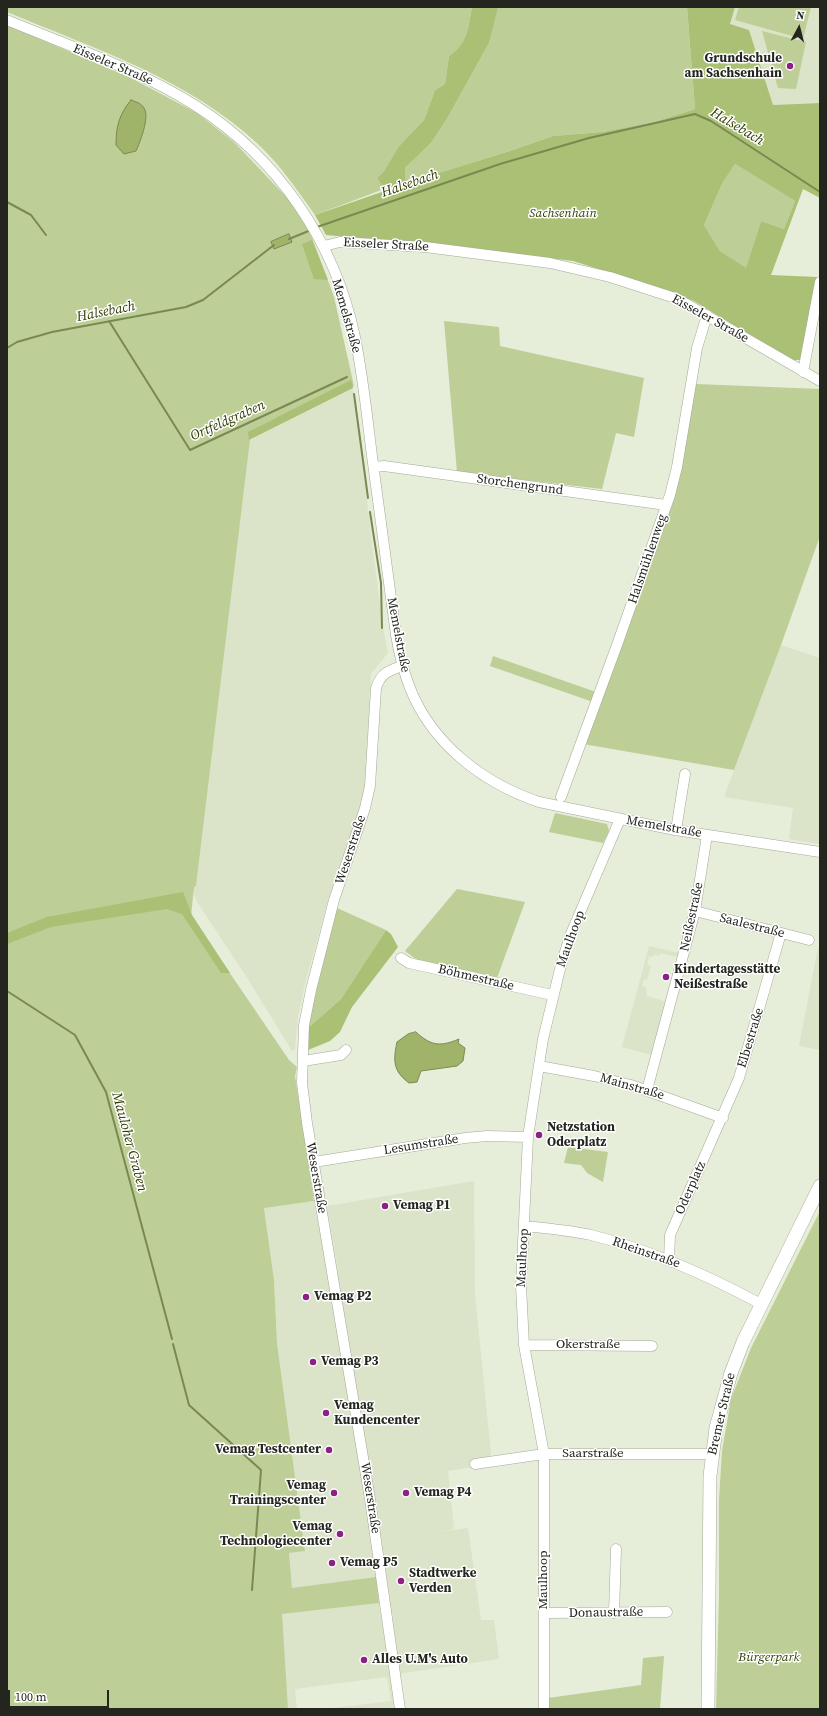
<!DOCTYPE html>
<meta charset="utf-8">
<style>
body{margin:0}
#map{position:relative;width:827px;height:1716px;overflow:hidden;background:#e6edd9;font-family:"Source Serif 4",serif}
canvas{display:block}
.frame{position:absolute;inset:0;border:8px solid #23251e;pointer-events:none}
.north{position:absolute;left:779px;top:8px;width:40px;height:40px;-webkit-text-stroke:3px #fff;paint-order:stroke;rotate:7deg;font-size:11px;font-weight:700;line-height:16px;text-align:center;color:#23251e}
.north::after{content:'';display:block;margin:auto;width:14px;height:18px;background:#23251e;clip-path:polygon(50% 0,100% 100%,50% 72%,0 100%)}
.scale{position:absolute;left:8px;top:1690px;width:101px;height:18px;box-sizing:border-box;border:2px solid #23251e;border-top:0;padding-left:5px;font-size:12px;line-height:14px;white-space:nowrap;color:#23251e;-webkit-text-stroke:3px #fff;paint-order:stroke}
</style>
<div id="map">
<canvas width="827" height="1716"></canvas>
<div class="frame"></div>
<div class="north">N</div>
<div class="scale">100 m</div>
</div>
<script>
const g = document.querySelector('canvas').getContext('2d');
g.lineJoin = 'round';
function fill(path, color) { g.fillStyle = color; g.fill(path, 'evenodd'); }
function trace(path, color, width, dash) { g.strokeStyle = color; g.lineWidth = width; g.lineCap = dash ? 'butt' : 'round'; g.setLineDash(dash || []); g.stroke(path); }
function write(font, color, halo, rows, align = 'center') {
  g.font = font + ' "Source Serif 4",serif'; g.lineWidth = 3; g.setLineDash([]); g.textBaseline = 'middle'; g.strokeStyle = halo; g.fillStyle = color; for (const [text, x, y, turn = 0] of rows) {
    g.save(); g.translate(x, y); g.rotate((+turn || 0) * Math.PI / 180); g.textAlign = isNaN(turn) ? turn : align; if (halo) g.strokeText(text, 0, 0); g.fillText(text, 0, 0); g.restore();
  }
}
const built = new Path2D(`
 M735,7H820V103L773,105L749,30L730,24Z
 M353,388L382,622L388,653L371,674L365,789L359,810L329,897L304,988L298,1016L295,1049L292,1051L246,976L197,902L191,887L196,886L249,440Z
 M781,645L820,658V844L789,839L793,808L724,797Z
 M649,946L679,953L678,957L660,953L659,956L654,954L653,957L649,956L647,965L651,966L647,980L644,979L642,986L646,987L647,996L667,1002L652,1055L622,1047Z
 M818,947L820,948V1050L799,1046Z
 M474,1181L475,1295L492,1464L448,1471L454,1529L437,1532L468,1528L481,1620H494L499,1659L398,1674L403,1709H326L391,1701L387,1677L295,1689L297,1709H288L281,1614L379,1603L384,1634L393,1633L376,1577L292,1589L289,1553L305,1550L277,1343L274,1280L264,1207L314,1201L328,1272L338,1270L327,1206Z`);
const green = new Path2D(`
 M7,7H472C468,28 468,43 449,56L445,84L435,90L424,120L399,146L384,171L377,178L384,189L315,215C298,191 281,166 260,146C190,79 95,49 7,12Z
 M497,7H687L695,109L654,122L602,132L553,136L510,151L406,183L405,168L431,143L448,117L489,43Z
 M739,7H811L803,39L735,20Z
 M7,25L131,78L197,113L234,142L291,202L311,235L334,297L354,386L272,420L251,431L196,886L194,887L191,916L289,1060L297,1067L295,1076L314,1201L264,1208L274,1280L277,1343L305,1551L289,1553L292,1588L376,1577L379,1603L282,1614L288,1709H7Z
 M762,31L806,42L796,89L778,88Z
 M735,164L795,201L784,229L761,221L746,269L720,251L704,225L722,184Z
 M444,321L499,327L500,346L644,378L634,437L616,433L602,489L457,472Z
 M696,384L820,389V536L781,645L734,770L583,744L674,494Z
 M493,656L596,692L593,702L490,666Z
 M555,813L607,824L609,831L603,843L549,832Z
 M457,889L525,902L497,978L421,963L405,951Z
 M337,908L386,930L341,999L308,1028L325,949Z
 M568,1147L608,1152L603,1182L587,1173L581,1165L564,1163Z
 M820,1211V1709H716L719,1596V1500L722,1451L731,1399L751,1348Z
 M664,1656L660,1709H548V1698L641,1685L643,1658Z`);
const forest = new Path2D(`
 M472,7H498L489,43L448,117L431,143L405,168L406,183L510,151L553,136L602,132L654,122L695,109L687,7H735L730,24L749,30L773,105L820,103V198L803,189L771,275L817,277L800,360H791L694,301L666,290L573,261L451,246L326,235L315,215L405,184L384,189L377,178L384,171L399,146L424,120L435,90L445,84L449,56C468,43 468,28 472,7ZM735,164L795,201L784,229L761,221L746,268L720,251L704,225L722,184Z
 M312,240L328,280L314,279L302,244Z
 M351,380L353,388L249,440L248,432Z
 M183,892L192,915L230,973H221L182,914L167,909L51,927L7,944V933L47,917Z
 M386,930L391,934L398,947L352,1007L340,1032L330,1041L308,1050V1028L341,999Z`);
const water = new Path2D(`
 M131,100C136,102 141,103 144,108C150,117 140,142 136,151L124,154L116,145C116,126 119,115 131,100Z
 M289,234L292,242L274,249L271,242Z
 M416,1032C431,1046 440,1047 459,1039L458,1043L465,1048L463,1061L457,1066L421,1071L417,1082L409,1083C393,1071 393,1061 397,1042L408,1034Z`);
const stream = new Path2D(`
 M7,202L31,215L46,235
 M317,227L500,164L589,138L695,114L711,121L820,192
 M289,239L311,230
 M109,321L190,450L347,377
 M7,348L17,342L52,332L186,307L203,300L274,245
 M354,394L368,498
 M370,512L381,583L382,628
 M7,991L75,1035L106,1092L172,1339
 M173,1344L189,1405L261,1470L252,1590`);
const minor = new Path2D(`
 M7,20C69,46 140,70 196,106C278,158 335,242 355,337C363,376 367,416 372,456C380,515 388,575 396,635C399,653 403,670 410,688C432,744 483,783 539,802L675,830L820,852
 M324,246L340,242L425,247L550,263L610,277L678,299L820,381
 M803,372L820,282
 M374,467L384,466L666,505
 M561,797L617,645L670,495L677,467L697,348L707,315
 M676,830L685,774
 M695,911L809,940
 M401,958L409,963L552,995
 M303,1061L341,1055L346,1050
 M539,1066L594,1076L631,1085L723,1118
 M647,1090L695,911L707,835
 M314,1162L465,1138L487,1136L528,1137
 M524,1226C546,1228 569,1230 591,1235C651,1250 707,1275 761,1304
 M669,1260L670,1235L739,1078L781,933
 M524,1345L652,1346
 M475,1464L544,1454H712
 M544,1613L667,1612
 M614,1613L616,1549
 M400,1709L370,1499L307,1123L302,1083L304,1025L311,990L334,900L365,808L370,786L376,688C381,673 388,671 402,666
 M544,1709V1454L524,1345L521,1286L528,1137L543,1039L561,965L570,936L620,819`);
const major = new Path2D(`
 M708,1709L710,1476L716,1428L731,1373L743,1342L820,1186`);
const markers = [
 [790,66,4,"#8d2084"],
 [666,977,4,"#8d2084"],
 [539,1135,4,"#8d2084"],
 [385,1206,4,"#8d2084"],
 [306,1297,4,"#8d2084"],
 [313,1362,4,"#8d2084"],
 [326,1413,4,"#8d2084"],
 [329,1450,4,"#8d2084"],
 [334,1493,4,"#8d2084"],
 [406,1493,4,"#8d2084"],
 [340,1534,4,"#8d2084"],
 [332,1563,4,"#8d2084"],
 [401,1581,4,"#8d2084"],
 [364,1660,4,"#8d2084"]
];
const poiNames = [
 ["Grundschule",782,59,"right"],
 ["am Sachsenhain",782,74,"right"],
 ["Kindertagesstätte",674,970],
 ["Neißestraße",674,985],
 ["Netzstation",547,1128],
 ["Oderplatz",547,1143],
 ["Vemag P1",393,1206],
 ["Vemag P2",314,1297],
 ["Vemag P3",321,1362],
 ["Vemag",334,1406],
 ["Kundencenter",334,1421],
 ["Vemag Testcenter",321,1450,"right"],
 ["Vemag",326,1486,"right"],
 ["Trainingscenter",326,1501,"right"],
 ["Vemag P4",414,1493],
 ["Vemag",332,1527,"right"],
 ["Technologiecenter",332,1542,"right"],
 ["Vemag P5",340,1563],
 ["Stadtwerke",409,1574],
 ["Verden",409,1589],
 ["Alles U.M's Auto",372,1660]
];
const streetNames = [
 ["Eisseler Straße",113,65,23],
 ["Eisseler Straße",386,245,3],
 ["Memelstraße",346,316,74],
 ["Eisseler Straße",710,319,29],
 ["Storchengrund",520,485,8],
 ["Halsmühlenweg",648,559,-71],
 ["Memelstraße",398,635,79],
 ["Memelstraße",664,827,10],
 ["Weserstraße",351,850,-72],
 ["Neißestraße",692,917,-78],
 ["Saalestraße",752,926,14],
 ["Maulhoop",571,939,-70],
 ["Böhmestraße",476,978,13],
 ["Elbestraße",751,1038,-73],
 ["Mainstraße",632,1087,16],
 ["Lesumstraße",421,1145,-9],
 ["Weserstraße",316,1178,80],
 ["Oderplatz",691,1188,-66],
 ["Rheinstraße",646,1253,19],
 ["Maulhoop",523,1258,-87],
 ["Okerstraße",588,1345],
 ["Bremer Straße",722,1414,-77],
 ["Saarstraße",593,1454],
 ["Weserstraße",370,1498,81],
 ["Maulhoop",544,1580,-90],
 ["Donaustraße",606,1613,-1]
];
const parkNames = [
 ["Sachsenhain",563,214],
 ["Bürgerpark",769,1658]
];
const waterNames = [
 ["Halsebach",737,127,31],
 ["Halsebach",410,184,-19],
 ["Halsebach",106,312,-11],
 ["Ortfeldgraben",228,421,-24],
 ["Mauloher Graben",129,1142,75]
];
fill(built, '#dbe4c9');
fill(green, '#bdce96');
fill(forest, '#aac074');
fill(water, '#9fb469');
trace(water, '#7a8952', 1);
trace(stream, '#7a8952', 2);
trace(minor, '#a3a996', 11);
trace(major, '#a3a996', 14);
trace(minor, '#fff', 10);
trace(major, '#fff', 13);
for (const [x, y, r, color] of markers) { const dot = new Path2D(); dot.arc(x, y, r, 0, 2 * Math.PI); g.fillStyle = color; g.fill(dot); trace(dot, '#fff', 1.5); }
write('bold 13px', '#23251e', '#fff', poiNames, 'left');
write('13px', '#23251e', '#fff', streetNames);
write('italic 13px', '#323f04', '#fff', parkNames);
write('italic 14px', '#2f3b00', '#fff', waterNames);
</script>
